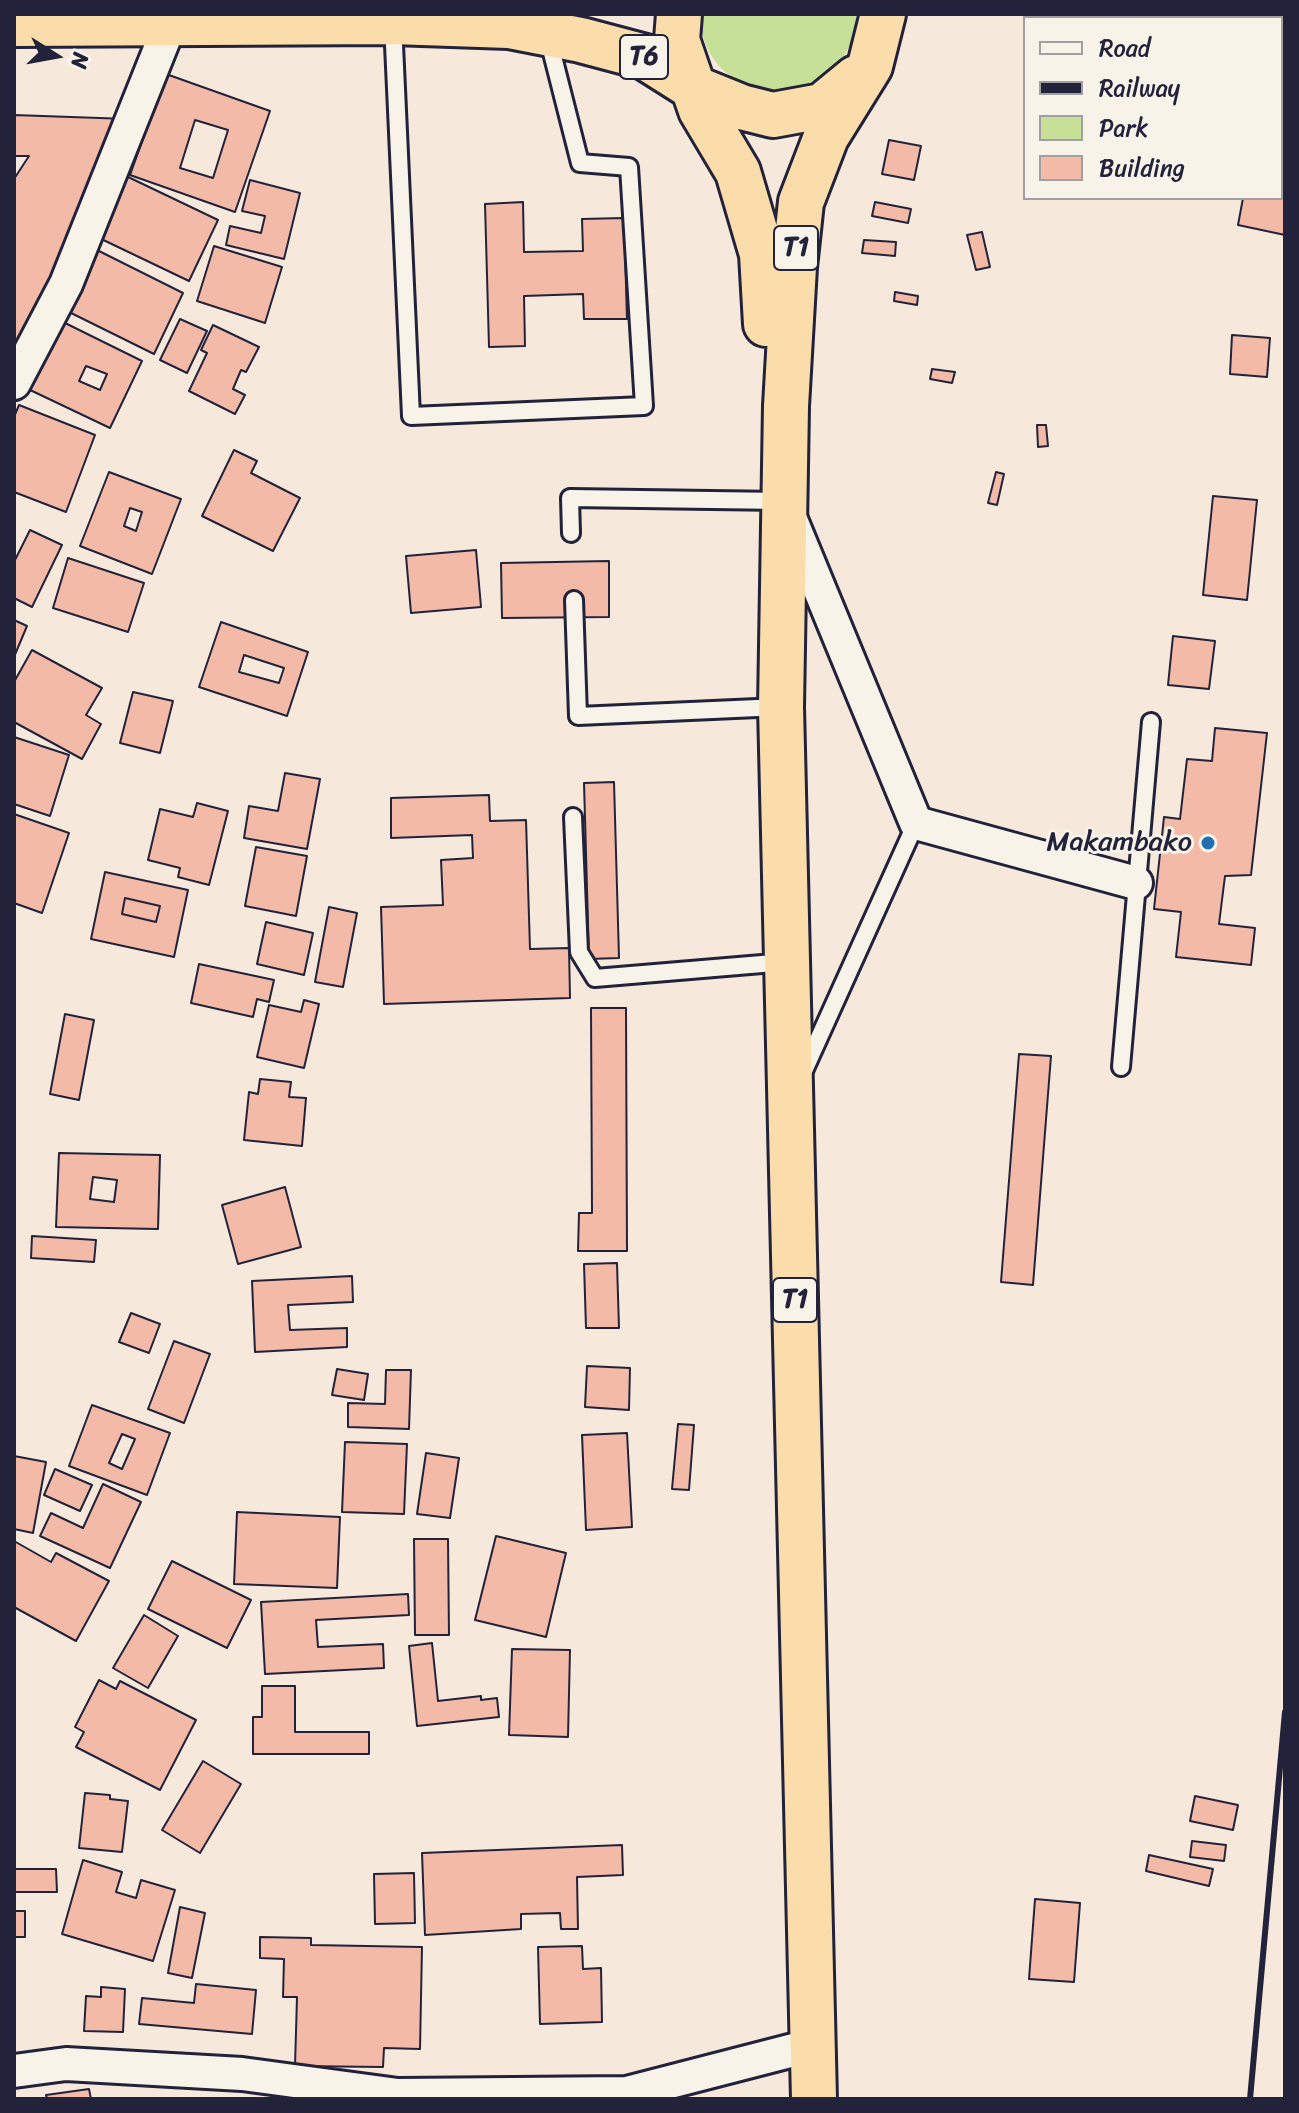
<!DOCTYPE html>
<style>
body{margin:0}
#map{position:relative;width:1299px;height:2113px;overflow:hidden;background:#f6e8db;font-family:Sriracha,sans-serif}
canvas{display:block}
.frame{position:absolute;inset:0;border:16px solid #22223b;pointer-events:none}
.legend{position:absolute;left:1023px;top:16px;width:260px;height:184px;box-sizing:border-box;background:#f7f3e8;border:2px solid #a29fa3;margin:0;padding:10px 14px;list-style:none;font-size:24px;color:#22223b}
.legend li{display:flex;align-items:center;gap:16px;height:40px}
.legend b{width:40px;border:2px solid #a29fa3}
.north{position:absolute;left:16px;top:16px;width:80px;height:80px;-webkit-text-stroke:6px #f7f3e8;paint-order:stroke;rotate:101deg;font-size:22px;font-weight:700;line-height:32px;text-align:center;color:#22223b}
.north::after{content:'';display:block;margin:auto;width:28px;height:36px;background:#22223b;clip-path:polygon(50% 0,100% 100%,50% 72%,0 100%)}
</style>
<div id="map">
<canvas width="1299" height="2113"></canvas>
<div class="frame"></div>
<ul class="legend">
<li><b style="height:10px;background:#f7f3e8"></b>Road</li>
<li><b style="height:10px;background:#22223b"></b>Railway</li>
<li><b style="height:22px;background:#c6e197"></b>Park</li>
<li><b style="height:22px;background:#f2baa7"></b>Building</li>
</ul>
<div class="north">N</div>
</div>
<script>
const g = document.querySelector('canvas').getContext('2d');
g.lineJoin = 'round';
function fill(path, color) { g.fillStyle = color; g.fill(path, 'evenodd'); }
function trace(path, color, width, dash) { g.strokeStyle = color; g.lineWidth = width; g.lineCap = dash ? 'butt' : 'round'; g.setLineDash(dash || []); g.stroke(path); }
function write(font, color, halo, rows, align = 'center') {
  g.font = font + ' Sriracha,sans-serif'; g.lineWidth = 6; g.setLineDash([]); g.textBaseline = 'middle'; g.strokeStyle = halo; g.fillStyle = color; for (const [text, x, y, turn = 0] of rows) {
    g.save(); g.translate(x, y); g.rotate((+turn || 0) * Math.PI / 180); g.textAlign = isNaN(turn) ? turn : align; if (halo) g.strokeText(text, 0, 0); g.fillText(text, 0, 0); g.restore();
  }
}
const green = new Path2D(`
 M700,14H857C853,105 724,119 702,33C700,27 700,20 700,14Z`);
const building = new Path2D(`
 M1281,55L1285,56V235L1238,225L1243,198H1281Z
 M166,74L270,111L235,212L130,175ZM195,120L228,130L213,178L180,168Z
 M14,115L128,119L27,345L14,339V179L29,156H14Z
 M889,140L921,146L914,180L882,174Z
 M124,175L218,220L189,281L95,236Z
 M250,180L300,193L284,259L226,245L230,226L261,233L265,216L242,211Z
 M523,202L524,252L583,251L582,219L624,218L627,319H584L583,294L524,296L525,346L489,347L485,204Z
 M875,202L911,209L908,223L872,216Z
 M982,232L990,267L976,270L967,235Z
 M864,240L896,242L895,256L862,253Z
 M214,246L282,267L265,323L197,301Z
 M93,248L183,293L154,354L63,309Z
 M895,292L918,296L917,305L894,301Z
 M180,319L207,331L187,373L160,360Z
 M61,321L142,361L110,428L28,389ZM86,366L107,374L100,390L79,381Z
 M213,325L259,347L246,372L241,370L233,389L245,395L235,414L189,391L207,353L201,350Z
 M1232,335L1270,338L1267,377L1230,374Z
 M932,369L955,372L952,383L930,379Z
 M19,405L95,435L66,512L14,492V417Z
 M1037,425H1046L1048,446L1038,447Z
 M234,450L257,461L251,473L300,498L273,551L202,516Z
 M109,472L181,499L152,574L80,546ZM130,508L142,512L136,531L124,526Z
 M996,472L1004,474L997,505L988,503Z
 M1213,496L1257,500L1247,600L1203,595Z
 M30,530L62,545L32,607L14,598V562Z
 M476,550L481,607L411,613L406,556Z
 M68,558L144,583L128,632L53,608Z
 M609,561V617L502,618L501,563Z
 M14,620L27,626L14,657Z
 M221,622L308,652L287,716L199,687ZM244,655L284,668L279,683L239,672Z
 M1173,636L1215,641L1209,689L1168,685Z
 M32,650L102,688L86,715L101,724L82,759L14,722V682Z
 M133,692L173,701L160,753L120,743Z
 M1215,728L1267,733L1251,875L1225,876L1219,924L1255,928L1251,965L1176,957L1181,912L1154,909L1164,817L1180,819L1187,759L1212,761Z
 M14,737L69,755L50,816L14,804Z
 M285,773L320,779L307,849L244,838L249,806L278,811Z
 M614,782L619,958L589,959L584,783Z
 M489,795L490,821L526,820L530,949L569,948L570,998L384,1004L381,907L443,905L441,860L473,858L472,835L391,838V798Z
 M197,803L228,811L209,885L178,877L180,868L148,860L160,809L193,817Z
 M14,814L69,833L42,913L14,903Z
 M256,847L307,856L296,916L245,906Z
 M105,872L188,890L174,957L91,939ZM125,898L160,906L156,922L122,914Z
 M125,898L160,906L156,922L122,914Z
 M329,907L357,913L343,987L315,982Z
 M266,922L313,933L304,975L257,964Z
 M199,964L274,980L269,1002L257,999L253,1017L191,1003Z
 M304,1000L319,1004L304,1068L257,1057L269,1005L301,1012Z
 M591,1008H626L627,1251H578L579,1213H592Z
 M65,1014L94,1020L79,1100L50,1094Z
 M1019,1054L1051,1056L1033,1285L1001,1282Z
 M260,1079L291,1082L289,1097L306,1098L302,1146L244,1140L249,1092L258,1094Z
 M59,1153L160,1155L158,1229L56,1227ZM93,1177L117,1180L114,1202L90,1199Z
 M285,1187L301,1247L238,1264L222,1205Z
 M32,1236L96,1240L94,1262L31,1258Z
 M617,1263L619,1328H586L584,1264Z
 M352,1276L353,1302L288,1305L290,1330L347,1328V1347L255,1352L252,1281Z
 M131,1313L160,1324L149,1353L119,1342Z
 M174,1341L210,1354L184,1423L148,1409Z
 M587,1366L630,1368L629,1410L585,1407Z
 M337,1369L368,1374L364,1400L332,1395Z
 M386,1370H411L409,1429L348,1427V1403L385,1404Z
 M92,1405L170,1433L147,1495L69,1466ZM122,1434L135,1439L122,1469L109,1463Z
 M678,1424L694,1425L689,1490L672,1489Z
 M627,1433L632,1527L586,1530L582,1435Z
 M345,1442L407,1444L404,1514L342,1512Z
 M426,1453L459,1458L450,1518L417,1514Z
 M14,1456L46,1462L33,1533L14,1529Z
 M55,1469L92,1485L80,1511L44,1495Z
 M103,1484L141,1502L110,1568L40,1536L51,1513L83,1528Z
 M237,1512L340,1517L337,1588L234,1584Z
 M496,1536L566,1553L546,1637L475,1620Z
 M414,1539H448L449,1635H415Z
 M14,1541L51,1562L56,1553L109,1581L76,1641L14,1607Z
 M172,1561L251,1600L227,1648L148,1609Z
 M408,1594L409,1615L316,1620L318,1647L383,1644L384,1668L265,1674L261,1602Z
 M144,1615L178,1636L148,1688L113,1668Z
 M432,1643L438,1701L481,1696V1700L497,1698L499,1717L417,1726L409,1646Z
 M512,1649L570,1650L568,1737L509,1735Z
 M99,1680L116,1689L120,1681L196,1720L160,1790L76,1747L84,1732L75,1727Z
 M262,1686H295V1732H369V1754H253V1717H262Z
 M203,1761L241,1784L200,1853L162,1830Z
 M85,1793L110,1795V1799L128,1801L122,1852L79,1848Z
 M1195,1796L1238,1805L1233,1830L1190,1821Z
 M1192,1841L1226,1845L1224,1861L1190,1857Z
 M622,1845L623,1875L577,1877L578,1929H561L560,1913L521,1914V1929L425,1935L422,1853Z
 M1149,1855L1213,1869L1209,1886L1146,1871Z
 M83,1860L122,1872L116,1892L136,1898L141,1880L175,1890L153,1961L62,1934Z
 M14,1869H56L57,1892H14Z
 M414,1873L415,1923L375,1924L374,1874Z
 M1035,1899L1080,1903L1074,1982L1029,1979Z
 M180,1907L205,1913L192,1978L168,1973Z
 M14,1911H25V1937H14Z
 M260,1937L311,1938V1945L422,1947L420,2049L384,2048L383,2067L295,2066L297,1997H283L284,1959L260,1958Z
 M582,1946L583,1969L601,1968L602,2022L540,2024L538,1947Z
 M196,1984L256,1990L252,2034L139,2024L142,1998L194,2003Z
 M101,1987L125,1989L123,2032L84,2031L86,1996L101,1997Z
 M89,2089L91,2099H47L46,2095Z`);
const service = new Path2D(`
 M393,23L411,416L644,406L629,167L580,163L548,37
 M571,533L570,498L782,501
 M574,600L578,716L780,707
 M573,817L579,952L595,978L786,962
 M1121,1067L1151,722
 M803,1073L916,823`);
const minor = new Path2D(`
 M14,383L66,284L170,24
 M789,515L916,823L1136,883
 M14,2071L66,2064L242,2074L398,2095L627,2093L813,2045`);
const trunk = new Path2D(`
 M679,14L677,40L701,110L738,172L762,254L766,324
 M14,24L393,22L509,26L581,40L645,57L694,88L741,107L773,115L822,106L856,78
 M814,2099L781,707L786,406L794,267L801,202L826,137L870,66L883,14`);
const rail = new Path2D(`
 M1250,2099L1285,1712`);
const markers = [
 [1208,843,8,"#1f6fb2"]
];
const shields = [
 [644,57,48],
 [796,248,44],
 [795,1300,44]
];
const shieldNames = [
 ["T6",644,57],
 ["T1",796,248],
 ["T1",795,1300]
];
const poiNames = [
 ["Makambako",1192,843]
];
fill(green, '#c6e197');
fill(building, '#f2baa7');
trace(building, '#22223b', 2);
trace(service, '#22223b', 22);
trace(minor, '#22223b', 38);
trace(trunk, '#22223b', 50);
trace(service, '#f7f3e8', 16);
trace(minor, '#f7f3e8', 32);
trace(trunk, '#fbddab', 44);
trace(rail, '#22223b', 6);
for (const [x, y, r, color] of markers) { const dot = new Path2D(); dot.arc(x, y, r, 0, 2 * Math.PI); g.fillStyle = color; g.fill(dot); trace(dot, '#f7f3e8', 3); }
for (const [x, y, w] of shields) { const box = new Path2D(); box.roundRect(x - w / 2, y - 22, w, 44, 6); g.fillStyle = '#f7f3e8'; g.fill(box); trace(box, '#22223b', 2); }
write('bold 26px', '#22223b', null, shieldNames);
write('28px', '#22223b', '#f7f3e8', poiNames, 'right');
</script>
